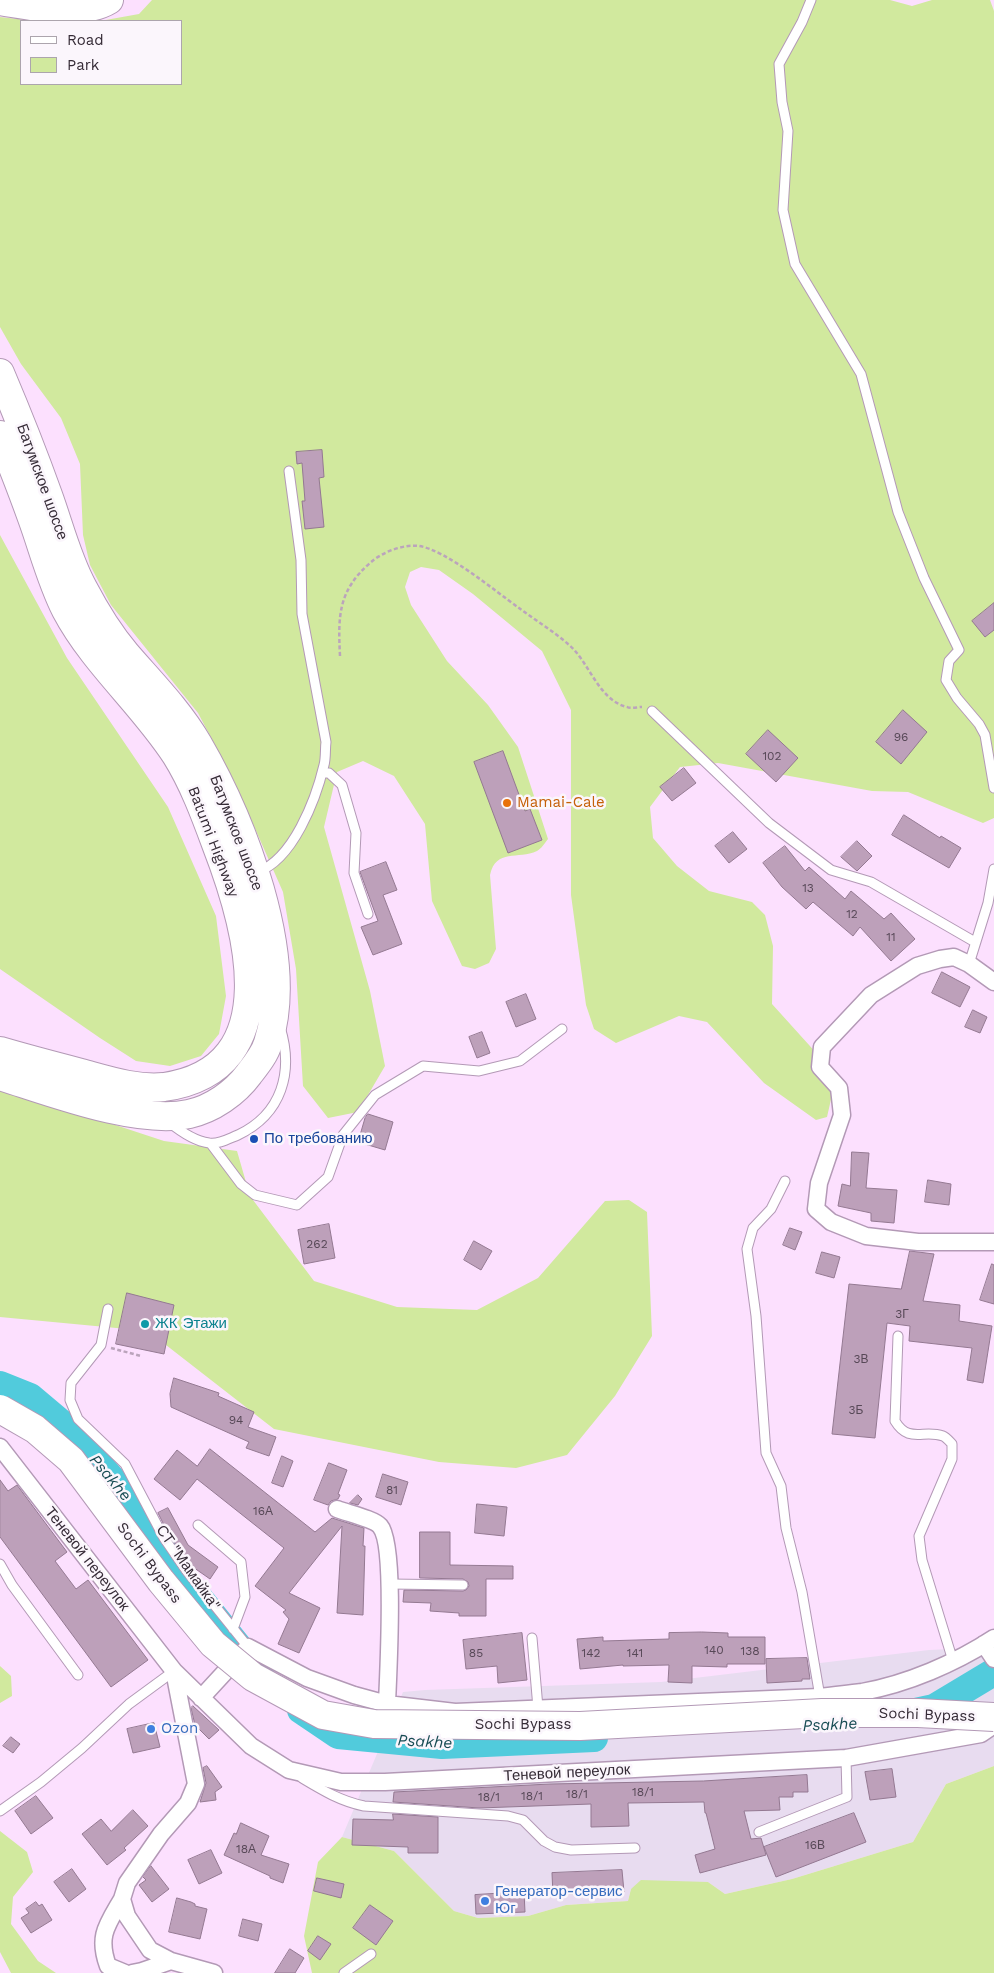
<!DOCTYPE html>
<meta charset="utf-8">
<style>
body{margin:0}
#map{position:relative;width:994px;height:1973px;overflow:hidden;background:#fce0fe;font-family:"Work Sans",sans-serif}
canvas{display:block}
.legend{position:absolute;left:20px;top:20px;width:162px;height:65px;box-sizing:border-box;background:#fbf6fc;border:1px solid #aca5ad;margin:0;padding:6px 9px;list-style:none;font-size:15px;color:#352b36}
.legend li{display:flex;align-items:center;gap:10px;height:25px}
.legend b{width:25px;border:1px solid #aca5ad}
</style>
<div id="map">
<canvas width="994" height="1973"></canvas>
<ul class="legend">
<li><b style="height:6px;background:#fff"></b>Road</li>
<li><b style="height:14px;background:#d1e99e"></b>Park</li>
</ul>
</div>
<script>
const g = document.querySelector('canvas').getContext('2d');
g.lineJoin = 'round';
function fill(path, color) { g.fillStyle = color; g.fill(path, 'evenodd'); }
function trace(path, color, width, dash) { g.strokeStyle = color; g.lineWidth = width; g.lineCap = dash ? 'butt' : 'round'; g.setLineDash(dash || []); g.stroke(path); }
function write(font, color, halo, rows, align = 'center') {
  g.font = font + ' "Work Sans",sans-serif'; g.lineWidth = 5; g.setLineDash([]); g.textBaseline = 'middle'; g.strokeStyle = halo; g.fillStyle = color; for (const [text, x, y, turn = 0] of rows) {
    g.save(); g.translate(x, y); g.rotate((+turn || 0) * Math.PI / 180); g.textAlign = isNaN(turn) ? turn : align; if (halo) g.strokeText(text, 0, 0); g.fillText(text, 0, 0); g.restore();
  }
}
const industrial = new Path2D(`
 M994,1647V1766L946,1784L913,1842L792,1879L725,1894L708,1882L631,1889L628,1901L566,1905L528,1916L478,1918L454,1911L394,1851L342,1837L403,1692L425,1690L661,1682L929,1650Z`);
const green = new Path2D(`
 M152,0H890L912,6L932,0H990L994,11V818L983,823L908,792L872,791L718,763L680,767L650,807L653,838L677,866L709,891L752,902L765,915L773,946L772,1004L828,1066L832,1095L827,1117L816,1120L764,1083L707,1022L679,1016L616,1043L594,1029L586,1005L571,895V710L542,651L473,594L439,570L421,567L410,572L405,587L411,605L447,661L488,705L518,747L548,839C545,843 541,849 537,851C518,860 496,848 490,875L496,949L489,963L475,969L462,966L432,901L425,824L394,776L363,761L337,772L324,827L370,991L385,1066L358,1112L328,1118L303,1086L296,969L283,892L234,781L198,713L111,605L90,565L83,535L80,464L61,418L21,364L0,327V17L35,21H21V84H181V21H100L139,14Z
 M0,535L67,658L168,807L216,916L226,996L219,1034L201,1056L170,1066L136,1061L100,1038L0,969Z
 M0,1087L164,1141L237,1151L250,1196L314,1281L397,1307L477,1310L538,1278L605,1201L629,1200L647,1212L652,1336L615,1396L567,1455L516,1468L439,1462L274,1429L148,1331L0,1317Z
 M0,1666L11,1676L12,1696L0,1703Z
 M994,1766V1973H312L304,1936L318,1862L342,1837L394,1851L454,1911L478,1918L528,1916L566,1905L628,1901L631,1889L641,1880L708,1882L725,1894L792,1879L913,1842L946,1784Z
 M0,1831L27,1852L33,1872L13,1897L11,1924L38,1961L56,1973H11L0,1952Z`);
const river = new Path2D(`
 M0,1385L30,1397L68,1429L123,1492L187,1583L261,1675
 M301,1710L338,1735L442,1745L594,1738
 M911,1713L934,1708L994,1672`);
const building = new Path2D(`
 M322,450L324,477L319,478L324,527L305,529L302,501H305L302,463L297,464L296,452Z
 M994,603V630L985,637L972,621Z
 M903,710L927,732L901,764L876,742Z
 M768,730L798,758L776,782L746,754Z
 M503,751L525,811L530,809L542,840L508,853L474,762Z
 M684,768L696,783L672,801L660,787Z
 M904,815L940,838L941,836L961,848L949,868L892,835Z
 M733,832L747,849L729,863L715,846Z
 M857,841L872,856L857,871L841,857Z
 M785,846L805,871L809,867L845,899L851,891L884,919L891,913L915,939L891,961L860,927L853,936L813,902L806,909L782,887L763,863Z
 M386,862L397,890L383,895L402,944L373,955L361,927L378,921L360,872Z
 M942,972L970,987L960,1007L932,993Z
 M526,994L536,1019L516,1027L506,1002Z
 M973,1010L987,1017L980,1033L965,1027Z
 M482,1032L490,1053L477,1058L469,1037Z
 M368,1114L393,1122L385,1150L358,1142L365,1118Z
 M852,1152L869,1153L866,1188L897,1190L894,1223L871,1221V1213L838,1206L842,1184L850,1186Z
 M928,1180L951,1184L949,1205L925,1202Z
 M329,1224L335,1258L304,1264L298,1230Z
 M790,1228L802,1232L795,1250L783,1245Z
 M474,1241L492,1251L481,1270L464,1260Z
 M910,1251L934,1254L923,1301L960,1305L959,1321L992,1326L983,1383L967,1380L972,1348L909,1341L910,1326L887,1323L875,1438L832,1434L849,1284L901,1289Z
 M822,1252L840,1257L834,1278L816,1273Z
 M992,1264L994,1265V1304L980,1300Z
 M127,1293L174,1305L164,1354L116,1344Z
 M174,1378L219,1393L218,1396L254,1412L248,1427L276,1437L269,1456L246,1448L249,1442L171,1407L170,1394Z
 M210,1449L315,1532L332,1518L364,1528L363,1546H365L363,1615L337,1613L342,1526L289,1593L320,1608L299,1653L278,1644L289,1619L283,1612L286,1610L255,1586L284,1548L197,1479L180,1500L154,1479L177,1450L197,1466Z
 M282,1456L293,1461L283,1487L272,1483Z
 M329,1463L347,1470L338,1494L340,1495L338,1499L331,1501L328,1505L314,1500Z
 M383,1474L408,1482L401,1505L376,1497Z
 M0,1480L8,1491L17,1485L67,1552L55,1561L76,1589L88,1580L148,1660L111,1687L0,1537Z
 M358,1495L362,1499L358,1505L350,1503Z
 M477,1504L507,1507L504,1536L475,1533Z
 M168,1508L188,1545L218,1567L210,1579L190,1565L169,1535L158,1513Z
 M420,1532H450V1565L513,1566V1579H486V1616H459V1613L430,1611L431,1603L403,1602L404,1590L463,1591L466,1590L469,1586L468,1582L463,1579L420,1578Z
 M702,1632L728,1633V1637H765V1664H727V1667L692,1666V1683L668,1682L669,1665L623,1666V1665L580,1669L577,1639L603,1637V1641L669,1639V1633Z
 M522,1633L527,1680L498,1683L497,1666L466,1669L463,1640Z
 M807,1658L810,1679H802V1681L767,1683L766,1659Z
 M193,1706L219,1730L209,1739L195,1725L191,1708Z
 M154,1723L160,1747L133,1753L127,1729Z
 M11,1737L20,1744L13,1753L3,1746Z
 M207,1766L222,1787L215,1792L216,1800L200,1802L206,1783L203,1768Z
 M892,1769L896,1797L870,1800L865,1772Z
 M807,1775L808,1792H793V1797H779L780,1810L744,1811L751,1839L761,1838L766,1855L700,1873L695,1855L715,1849L706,1813H705L704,1802L628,1803L629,1826L591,1827V1804L479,1808L393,1802L394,1792L550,1784L703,1781Z
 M36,1796L53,1818L31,1834L15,1811Z
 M133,1810L148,1826L124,1848L126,1850L107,1865L82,1834L101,1819L111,1831Z
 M854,1813L866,1842L776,1877L764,1847Z
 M393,1814L438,1817V1853H408V1847L352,1845L353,1819L393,1820Z
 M241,1823L269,1836L261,1855L289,1864L283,1883L270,1878V1876L224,1855L234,1833L236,1834Z
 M211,1850L222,1873L199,1884L188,1860Z
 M151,1866L169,1889L152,1902L139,1885L146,1880L143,1877Z
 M72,1869L86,1889L69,1902L54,1882Z
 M622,1870L624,1892L553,1895L552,1873Z
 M317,1878L344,1884L341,1898L314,1891Z
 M524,1892L525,1912L476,1914L475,1895Z
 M177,1898L191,1902L195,1904V1906L207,1909L200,1939L169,1932Z
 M36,1902L39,1906L42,1904L52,1920L31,1933L21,1918L29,1913L26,1909Z
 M370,1905L393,1921L376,1945L353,1928Z
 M243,1919L262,1924L258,1941L239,1936Z
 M318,1936L331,1944L320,1960L308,1951Z
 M290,1949L304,1958L295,1973H275Z`);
const path = new Path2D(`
 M340,656C338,616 338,591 370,563C382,552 403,544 419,546C446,550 495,591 519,608C535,620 553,631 568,644C589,661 598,700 627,707C631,709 637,707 642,707
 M111,1348L141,1356`);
const lane = new Path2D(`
 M811,0L802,22L779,64L782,102L788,131L783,210L795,264L861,374L898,512L924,578L959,650L949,661L946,680L957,698L979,724L985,735L994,788
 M652,711L769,823L831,870L871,882L975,942
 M322,773H329L342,785L356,833L354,873L368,914
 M257,872C293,860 316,799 324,765C326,758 325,749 326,742L302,614L301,560L289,471
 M969,964L988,903L994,869
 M169,1122C180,1131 194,1141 209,1143C218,1145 230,1138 238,1135C282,1114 294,1072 280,1027
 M211,1144L241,1184L255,1195L297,1205L328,1177L343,1135L375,1095L423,1066L479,1071L520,1061L562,1029
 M785,1181L771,1209L753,1228L747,1249L756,1316L766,1453L781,1486L786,1528L802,1592L820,1697
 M108,1309L101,1345L71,1383L70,1400L78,1419L125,1464L164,1538L186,1570L248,1647
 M898,1336L895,1421C909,1444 923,1429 943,1436C946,1437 950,1442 952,1444V1459L919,1536L922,1560L953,1661
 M198,1525L241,1562L245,1597L233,1629
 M0,1564L12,1585L78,1675
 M390,1584L463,1585
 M532,1638L538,1708
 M302,1778C322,1790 340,1801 364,1806L508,1816L523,1820L544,1841L555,1847L571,1850L635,1848
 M0,1811L41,1782L82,1748L129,1704L174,1671
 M759,1832L847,1797L846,1758
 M344,1973L371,1954`);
const street = new Path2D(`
 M994,982L969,964L954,957L940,959L917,966L871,995L822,1047L820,1067L839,1088L842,1115L819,1183L816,1209L831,1222L866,1236L918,1242H994
 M0,1447L174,1671L251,1746L289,1770L341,1782H385L846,1758L981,1734L994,1725
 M337,1509C347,1513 374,1519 380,1526C396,1544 388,1674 387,1704
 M984,1644L994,1659
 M174,1671L196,1784L188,1803L161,1834L127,1883L122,1899L127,1916L150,1950L171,1961L214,1973
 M201,1698L248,1647L307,1678L354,1695L387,1704L455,1712L820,1697C834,1695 848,1694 862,1692C907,1684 956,1663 994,1638
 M122,1899C107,1925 97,1936 108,1966L125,1973
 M132,1973L142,1971L171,1961`);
const highway = new Path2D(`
 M0,1C32,6 81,17 109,0
 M0,373C17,413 33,453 48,495C59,525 67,559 83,588C95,611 109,634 126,654C151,683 178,710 198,744C242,820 296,956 268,1043C265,1054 256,1065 249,1074C235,1093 212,1109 189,1114C137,1125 51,1092 0,1076
 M0,435C11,462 22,490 32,518C43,548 51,581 66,610C94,663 143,704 176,755C193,782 205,814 216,844C247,924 290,1069 164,1087C137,1090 107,1080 81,1073C54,1066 27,1059 0,1051`);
const highwayBridge = new Path2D(`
 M0,1409L35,1429L71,1460L161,1581L213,1644L253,1677L323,1715L374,1724L580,1726L822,1713H918L994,1717`);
const markers = [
 [507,803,5,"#e8710a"],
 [254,1139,5,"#1a4fb4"],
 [145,1324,5,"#0f9aa8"],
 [151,1729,5,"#3f7fe0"],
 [485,1901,5,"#3f7fe0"]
];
const numberNames = [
 ["96",901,737],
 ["102",772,756],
 ["13",808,888],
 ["12",852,914],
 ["11",891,937],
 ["262",317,1244],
 ["3Г",902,1314],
 ["3В",861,1359],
 ["3Б",856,1410],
 ["94",236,1420],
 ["81",392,1490],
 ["16А",263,1511],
 ["140",714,1650],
 ["138",750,1651],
 ["85",476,1653],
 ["142",591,1653],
 ["141",635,1653],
 ["18/1",643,1792],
 ["18/1",577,1794],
 ["18/1",532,1796],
 ["18/1",489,1797],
 ["16В",815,1845],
 ["18А",246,1849]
];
const streetNames = [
 ["Батумское шоссе",42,482,70],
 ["Батумское шоссе",236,833,69],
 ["Batumi Highway",213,842,69],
 ["Теневой переулок",87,1559,52],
 ["Sochi Bypass",149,1563,53],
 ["СТ \"Мамайка\"",188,1568,55],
 ["Sochi Bypass",927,1715,2],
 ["Sochi Bypass",523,1725],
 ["Теневой переулок",567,1773,-3]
];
const foodNames = [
 ["Mamai-Cale",517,803]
];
const transitNames = [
 ["По требованию",264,1139]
];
const cultureNames = [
 ["ЖК Этажи",155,1324]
];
const shopNames = [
 ["Ozon",161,1729],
 ["Генератор-сервис",495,1892],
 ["Юг",495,1909]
];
const waterNames = [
 ["Psakhe",110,1478,50],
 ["Psakhe",830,1725,-3],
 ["Psakhe",425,1742,3]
];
fill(industrial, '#e8dcf0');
fill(green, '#d1e99e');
trace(river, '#51cbdc', 28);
fill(building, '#bda0ba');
trace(building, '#947992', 1);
trace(lane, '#b399b6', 11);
trace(street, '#b399b6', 19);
trace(highway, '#b399b6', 30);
trace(path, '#bba4bc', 2.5, [4, 2.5]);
trace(lane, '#fff', 9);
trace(street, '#fff', 16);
trace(highway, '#fff', 28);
trace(highwayBridge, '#b399b6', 30, []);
trace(highwayBridge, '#fff', 28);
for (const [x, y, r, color] of markers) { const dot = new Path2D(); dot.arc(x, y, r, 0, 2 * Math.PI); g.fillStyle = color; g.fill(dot); trace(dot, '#fbf6fc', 2); }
write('12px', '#574857', null, numberNames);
write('15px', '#352b36', '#fbf6fc', streetNames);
write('15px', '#c56008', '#fbf6fc', foodNames, 'left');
write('15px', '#164399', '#fbf6fc', transitNames, 'left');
write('15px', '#0d838f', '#fbf6fc', cultureNames, 'left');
write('15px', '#366cbe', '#fbf6fc', shopNames, 'left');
write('italic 16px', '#184c54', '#fbf6fc', waterNames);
</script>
